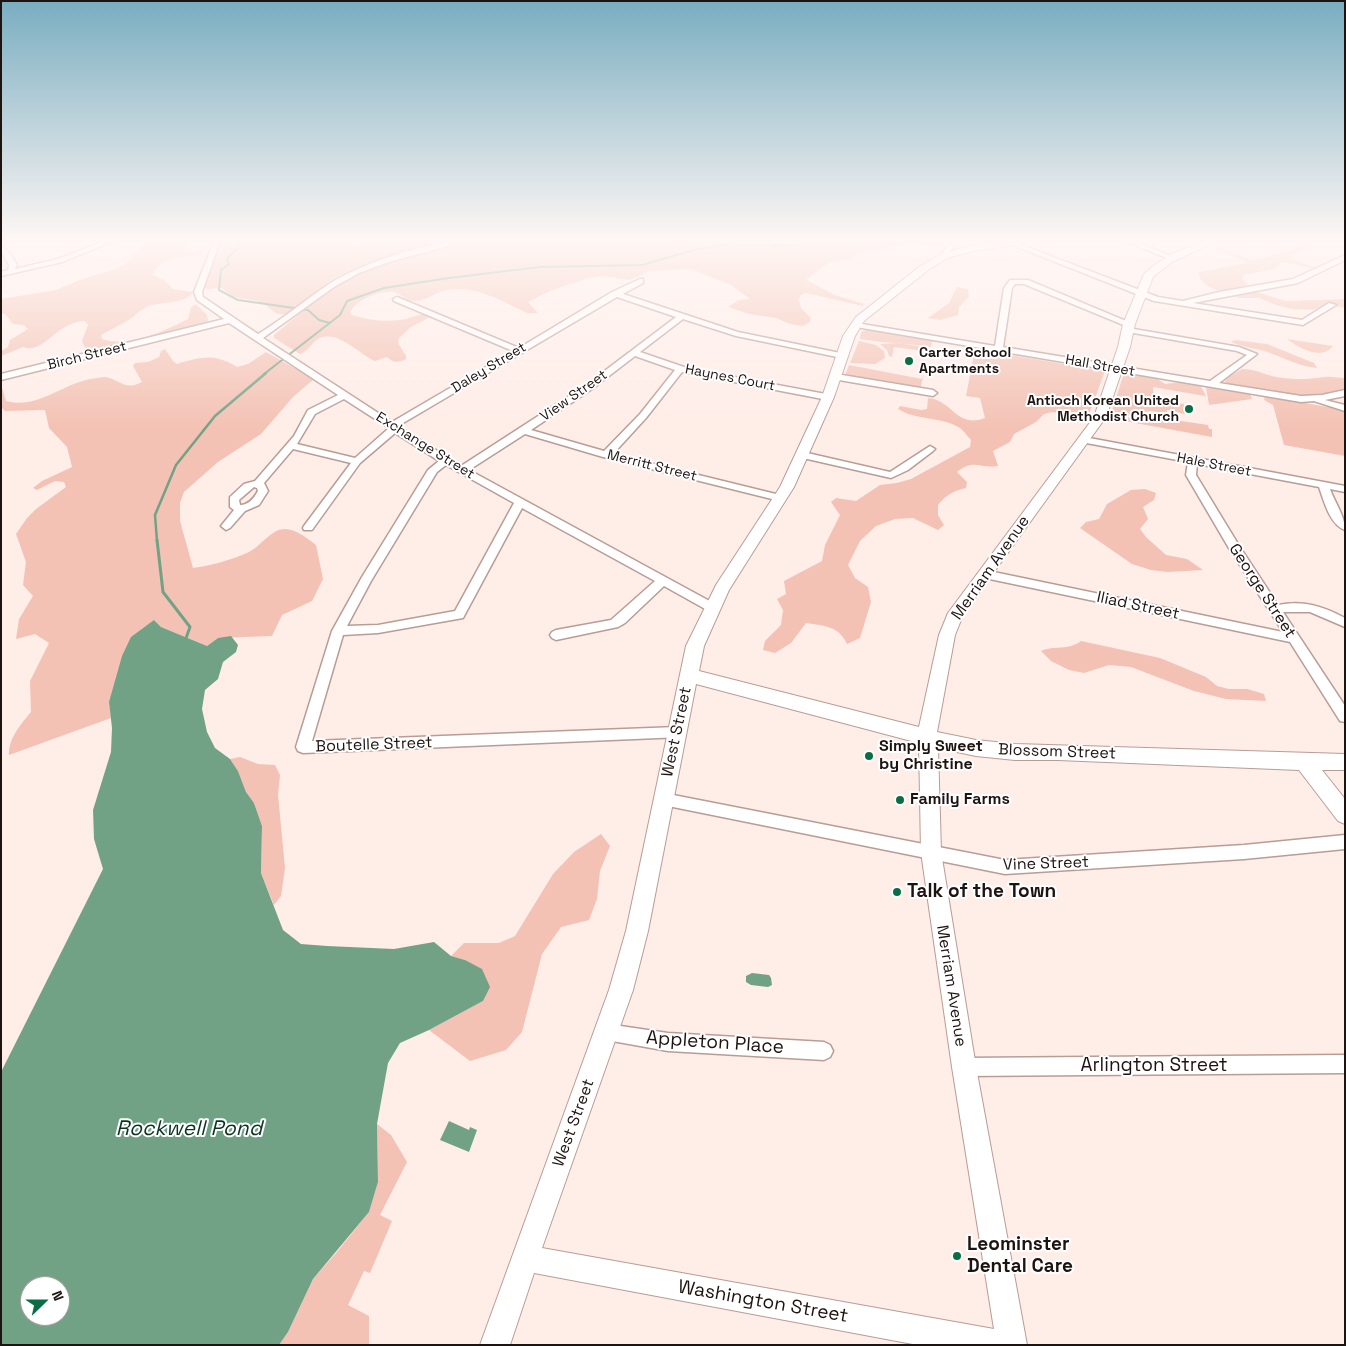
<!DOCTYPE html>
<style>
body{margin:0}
#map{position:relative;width:1346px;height:1346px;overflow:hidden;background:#ffede8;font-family:"Space Grotesk",sans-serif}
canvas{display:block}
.frame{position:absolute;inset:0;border:2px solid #1d1310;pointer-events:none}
.north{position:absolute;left:20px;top:1276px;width:50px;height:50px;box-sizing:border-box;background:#fff;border:1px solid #a5a19f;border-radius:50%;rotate:68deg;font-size:14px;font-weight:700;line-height:20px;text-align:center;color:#1d1310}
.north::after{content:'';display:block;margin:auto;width:18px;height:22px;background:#096e45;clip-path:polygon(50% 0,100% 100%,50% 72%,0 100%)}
</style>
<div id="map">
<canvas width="1346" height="1346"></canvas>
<div class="frame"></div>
<div class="north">N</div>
</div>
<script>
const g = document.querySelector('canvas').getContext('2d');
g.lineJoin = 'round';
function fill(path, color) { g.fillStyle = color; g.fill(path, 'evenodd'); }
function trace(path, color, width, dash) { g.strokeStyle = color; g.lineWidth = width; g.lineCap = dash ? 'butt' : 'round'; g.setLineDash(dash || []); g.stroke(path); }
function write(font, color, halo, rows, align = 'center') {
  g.font = font + ' "Space Grotesk",sans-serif'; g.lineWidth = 4; g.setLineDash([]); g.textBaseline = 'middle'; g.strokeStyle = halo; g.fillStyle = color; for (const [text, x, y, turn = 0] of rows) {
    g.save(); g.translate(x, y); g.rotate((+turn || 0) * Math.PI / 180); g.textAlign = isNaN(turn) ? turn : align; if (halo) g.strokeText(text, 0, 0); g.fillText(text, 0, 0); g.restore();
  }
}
const green = new Path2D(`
 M147,241H189L183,251L204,252C184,262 171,250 152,274L167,282L173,289L194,292C183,305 164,301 149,306C142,309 139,312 133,317C123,324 111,329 101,335L102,339C129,348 164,331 188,319L191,307L196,304L207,315L208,321L205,323L90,352L86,350L82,341L88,325L85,321C57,321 44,355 23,347L1,356V351L8,347L10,340L28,329L24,325L13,324L5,314L1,313V299L56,290L82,279L116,269L127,262Z
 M222,241H342L353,246L379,241H451C413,251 373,258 337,277C321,285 299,310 284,314C275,316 271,308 264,304C251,296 239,304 222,288L208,289L205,288L217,251Z
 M473,241H938L944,244L939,247C909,240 884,247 855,255C848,262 838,260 829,263C826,264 810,277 806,280L835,295L864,304L863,306L806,293L801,295L799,300L801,308L811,318L810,322L803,326L790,324L776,318L749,314L728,307L739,300L750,299L731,285L691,269L650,271L630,280L601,276L588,278L550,291L528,302L538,313H527C501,301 473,283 443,291C434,294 425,301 414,301C407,301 403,296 397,293C383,288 357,299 350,312L352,315C367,320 384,322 400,320C409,319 418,314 427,313L430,317L411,327L399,338L398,343L406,356V359C398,363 394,363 387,357L375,361C361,355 336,328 318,339C312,343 308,351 300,354L274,338V335C296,317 318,297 341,283C381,258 429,252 473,241Z
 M1309,244L1313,246L1292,255L1291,259L1312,266L1315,269L1282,262L1274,269L1243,275V280L1248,284L1245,286C1238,287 1224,292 1217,290C1209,288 1198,281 1199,272L1247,263L1245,261L1212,247L1217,246L1251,260H1257Z
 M957,287L968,289L969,297L959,307L958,315L940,320L928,318L949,303Z
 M1257,292L1286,301L1345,299V308L1328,304L1313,310L1292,309L1276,305L1259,298H1239L1233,296L1235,293Z
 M866,330H868L932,341L931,347C907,343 883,343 860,339L861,332Z
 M1287,339L1333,346C1321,361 1299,348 1287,339Z
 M1235,340L1267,344L1314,363L1317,368C1299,366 1286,359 1270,353C1257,348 1244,348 1231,342Z
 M859,341L876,345L884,351L885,358L875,364L850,363Z
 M898,343L930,348L928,356L934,357L924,355V351L894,347L892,357L889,356L887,350L880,344Z
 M165,349L173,361L177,364C202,357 214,353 237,367L248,364L266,352L314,379L293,397L261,434L218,462L184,492L180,503V521L193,568C209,566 235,559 249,552C261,546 271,529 285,529C296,529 308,539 316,545L323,579L312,601L282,615L272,636L218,638L207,646L161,627L154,620L109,702L111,718L9,755C8,739 21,724 31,712L30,681L49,643L35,634L16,639L19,619L33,596L23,585L26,562L16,534L27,518L36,509L66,487L64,482L55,481L37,490L33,488L42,481L72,467L67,447L49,428L45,410L5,411L1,407V384L6,401C36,409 58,387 86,380C91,379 100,377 106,377C120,380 125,391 142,382L133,366L135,363L148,362L159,357L161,351Z
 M975,349L1105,371L1088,417L1052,412L1044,414L1036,422L1014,434L1010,442L993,451L998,466C980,469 974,458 957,472L967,482L966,488C953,491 946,495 938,505V515L944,525L938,530L913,518L895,519L876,526L860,541L848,565L855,578L868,587L871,602L860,638L847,644C839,626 825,626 806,623L791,643L775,653L763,650L765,641L781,625L783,610L777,599L786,594L784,581L822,561L825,545L840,515L831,502L836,498L856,501L880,485L897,483L911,479L970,447L971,440C968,437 964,431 960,428C941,416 917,421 898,409L900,406L921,410L927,409L928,398C953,400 956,429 985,418L980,398L966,396Z
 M849,365L922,379L924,374L920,389L845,375Z
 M1242,369C1257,369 1269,377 1283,378C1298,380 1311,379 1325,377C1331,376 1339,378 1345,378V390C1305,401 1268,391 1228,385L1225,381L1229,377Z
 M1124,373L1156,378L1165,384L1181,382L1200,385L1205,394L1207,405L1205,396L1153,387L1154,399L1174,405L1175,402H1171L1184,404L1185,414L1167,410V413L1150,411L1109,420Z
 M1206,387L1250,393L1252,399L1209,405Z
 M1265,396L1345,410V456L1284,445L1273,405L1264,400Z
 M1150,412L1167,414L1168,419L1208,425L1209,429H1212V437L1119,420Z
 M1145,489L1156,493L1154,500L1143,507L1148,519L1140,529L1146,537L1166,555L1187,559L1203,570L1168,572L1151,570L1132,564L1080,528L1086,522L1099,519L1107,504L1131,490Z
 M1081,641L1160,658L1206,677L1217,686L1229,689H1247L1264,694L1266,701L1226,699L1194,691L1131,667L1109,665L1084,673L1069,670L1051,661L1041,651C1055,645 1068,651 1081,641Z
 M240,757L258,764L275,765L280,775L278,795L285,868L281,896L274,905L261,873L262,826L254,803L246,792L238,771L230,759Z
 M601,834L610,846L600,871L597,899L589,920L561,927L542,954L522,1032L506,1050L470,1061L429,1030L483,1001L465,960L451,956L464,943H499L515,936L553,874L574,852Z
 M377,1124L391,1135L407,1162L380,1215L392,1221L370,1273L364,1271L348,1305L369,1316V1345H279L288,1332L313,1279L336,1253L369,1212L378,1182Z`);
const water = new Path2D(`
 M154,620L161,627L207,646L218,638L231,636L238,645L236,652L223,662L218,679L205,690L202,709L207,732L215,748L230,759L238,771L246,792L254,803L262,826L261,873L283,930L301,944L327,946L394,949L434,942L451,956L465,960L482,969L490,987L483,1001L429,1030L400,1043L388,1063L377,1124L378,1182L369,1212L313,1279L288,1332L279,1345H1V1072L103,869L94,839L93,810L111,752L112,728L109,702L122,656L131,637ZM30,1286H60V1316H30Z
 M752,973L769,975L771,978L772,985L768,987L751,985L746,982V976Z
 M449,1121L469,1130L470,1127L477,1130L469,1152L440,1140Z`);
const streamFar2 = new Path2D(`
 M240,241L238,248L227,258L229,264L221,270L219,290L238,300L308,310L319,320L330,323
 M264,374L340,315L347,301L384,288L449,278L540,267L642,265L697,249L734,244L789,246L816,241`);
const streamFar1 = new Path2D(`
 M157,541L155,515L176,465L215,416L266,373`);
const stream = new Path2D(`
 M157,540L163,592L190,627L185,641`);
const street = new Path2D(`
 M104,241H113L62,262L1,276V272L8,270L9,265L1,251V245L11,255L17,265L15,269L58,259Z
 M214,241H220L202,292L203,297L258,334C283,319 305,300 329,284C362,263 428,241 466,241L389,262L359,273L334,287L263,338L392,422L513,351L394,301L393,299L397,297L519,348L612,292L640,279H643V283L623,294L738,332L845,354L846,356L842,358L736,336L683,319L640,352L687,368L831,395V399L828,400L682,372L646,418L613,454L784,496V500L780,501L603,457L525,434L469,470L715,604L717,607L715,610H707L664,586L625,623L618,627L556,640L552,638L550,635L552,632L556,630L611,620L655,581L522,508L463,618L378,633L343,635L312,741L677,727L682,729L684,733L682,737L303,753L298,751L296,747L332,631L362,577L428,470L439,461L395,433L360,463L312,530H304L303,528L304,526L351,463L293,449L264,483L268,491L259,505L245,511L230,528L226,530L221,526L234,510L230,507V497L244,484L255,481L294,436L308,410L338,395L229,323L1,380V374L224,319L197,300L194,292ZM617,297L676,317L586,385L461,466L398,426ZM635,356L675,370L640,414L604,451L531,430L592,389ZM344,399L389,428L355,458L297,444L315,414ZM446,465L514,503L455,611L378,625L347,626L371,581L437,472ZM254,487L257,488L258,491C254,498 249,505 240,505L239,500Z
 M953,241H960L950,251L946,257H942L945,249Z
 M1125,241H1134L1178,259L1172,260Z
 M1010,242H1014L1158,297L1183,301L1219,292L1293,279L1345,255V260L1298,283L1193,303L1302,320L1329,303L1336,305L1303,325L1154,301L1010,244Z
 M1010,280H1028L1133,324L1126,326L1024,284H1015L1012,288L1003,347L1210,381L1247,355L1237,351L1128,332L1124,330L1128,328L1239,347L1257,354L1219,383L1301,396L1322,395L1345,390V396L1325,400L1345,405V411L1314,401L1301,402L856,327L852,325L856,323L995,346L1004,288Z
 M836,374L933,390L937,393L933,396L833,379V375Z
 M1084,437L1345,486V492L1330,489C1335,503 1345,516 1345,530C1330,525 1324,501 1319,487L1197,464L1196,475L1238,544L1278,605C1304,600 1322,606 1345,618V627L1310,612H1283L1345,706V722L1340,721L1290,642L980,577L978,574L984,570L1283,632L1230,550L1186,475L1188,462L1081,442V438Z
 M930,446L935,449L933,451L908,470L891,478L803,458L798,455L803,452L890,472Z
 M663,793L1005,860L1244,845L1345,835V849L1244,859L1005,874L663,805L658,803L656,799L658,795Z
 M607,1024L668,1033L824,1042L830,1045L833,1051L830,1057L824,1060L668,1051L601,1039L598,1033L601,1027Z
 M1345,1055V1073L964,1076L958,1073L955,1067L958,1061L964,1058Z`);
const secondary = new Path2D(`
 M1002,241H1026L1021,244L974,251L947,258L927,271L864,321L855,336L834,397L794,487L729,590L704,646L699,671L919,727L939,635L948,613L1094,417L1118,347L1123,324L1144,274L1157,263L1174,253L1204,241H1217L1172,262L1153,277L1135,324L1130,347L1106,417L963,615L955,635L937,732L976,740L1015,744L1345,754V770H1322L1345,799V824L1338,821L1299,770L1058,760H1015L976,756L938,748L941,852L976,1067L1027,1345H918L534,1273L510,1345H480L609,990L626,931L686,646L716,585L780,487L822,397L843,336L856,317L919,267L941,254L973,245ZM696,684L919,743L921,852L952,1067L994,1329L542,1248L633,990L648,931Z`);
const markers = [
 [909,361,5,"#096e45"],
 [1189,409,5,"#096e45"],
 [869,756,5,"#096e45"],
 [900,800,5,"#096e45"],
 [897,892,5,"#096e45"],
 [957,1256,5,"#096e45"]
];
const farPoinames = [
 ["Carter School",919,353],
 ["Apartments",919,369],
 ["Antioch Korean United",1179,401,"right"],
 ["Methodist Church",1179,417,"right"]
];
const farStreetnames = [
 ["Birch Street",87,356,-14],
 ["Hall Street",1100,366,10],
 ["Daley Street",489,368,-31],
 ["Haynes Court",730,378,11],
 ["View Street",574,396,-35],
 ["Exchange Street",425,446,32],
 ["Hale Street",1214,465,11],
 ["Merritt Street",652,466,14]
];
const streetNames = [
 ["Merriam Avenue",991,568,-55],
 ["George Street",1262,591,57],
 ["Iliad Street",1138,606,12],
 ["West Street",677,732,-78],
 ["Boutelle Street",374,745,-2],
 ["Blossom Street",1057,752,2],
 ["Vine Street",1046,864,-2],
 ["Merriam Avenue",951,986,81],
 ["West Street",574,1123,-70]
];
const poiNames = [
 ["Simply Sweet",879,747],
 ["by Christine",879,765],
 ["Family Farms",910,800]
];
const nearPoinames = [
 ["Talk of the Town",907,892],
 ["Leominster",967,1245],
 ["Dental Care",967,1267]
];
const nearStreetnames = [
 ["Appleton Place",715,1043,4],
 ["Arlington Street",1154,1066],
 ["Washington Street",763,1302,10]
];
const nearWaternames = [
 ["Rockwell Pond",189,1129]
];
fill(green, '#f3c2b4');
fill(water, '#72a285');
trace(streamFar2, '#72a285', 2);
trace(streamFar1, '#72a285', 2.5);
trace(stream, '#72a285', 3);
trace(street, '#b89d95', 3);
trace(secondary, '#b89d95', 2);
fill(street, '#fff');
fill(secondary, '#fff');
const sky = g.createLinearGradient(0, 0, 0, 429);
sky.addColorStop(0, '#79adc0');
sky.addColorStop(0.56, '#fff7f5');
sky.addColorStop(1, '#fff7f500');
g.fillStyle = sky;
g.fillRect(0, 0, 1346, 429);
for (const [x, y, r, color] of markers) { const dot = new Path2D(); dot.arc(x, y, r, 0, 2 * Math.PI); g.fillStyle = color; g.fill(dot); trace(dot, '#fff', 2); }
write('bold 14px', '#1d1310', '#fff', farPoinames, 'left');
write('14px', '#1d1310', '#fff', farStreetnames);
write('16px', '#1d1310', '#fff', streetNames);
write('bold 16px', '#1d1310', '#fff', poiNames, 'left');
write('bold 19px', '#1d1310', '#fff', nearPoinames, 'left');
write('19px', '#1d1310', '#fff', nearStreetnames);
write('italic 21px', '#0c3521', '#fff', nearWaternames);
</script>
